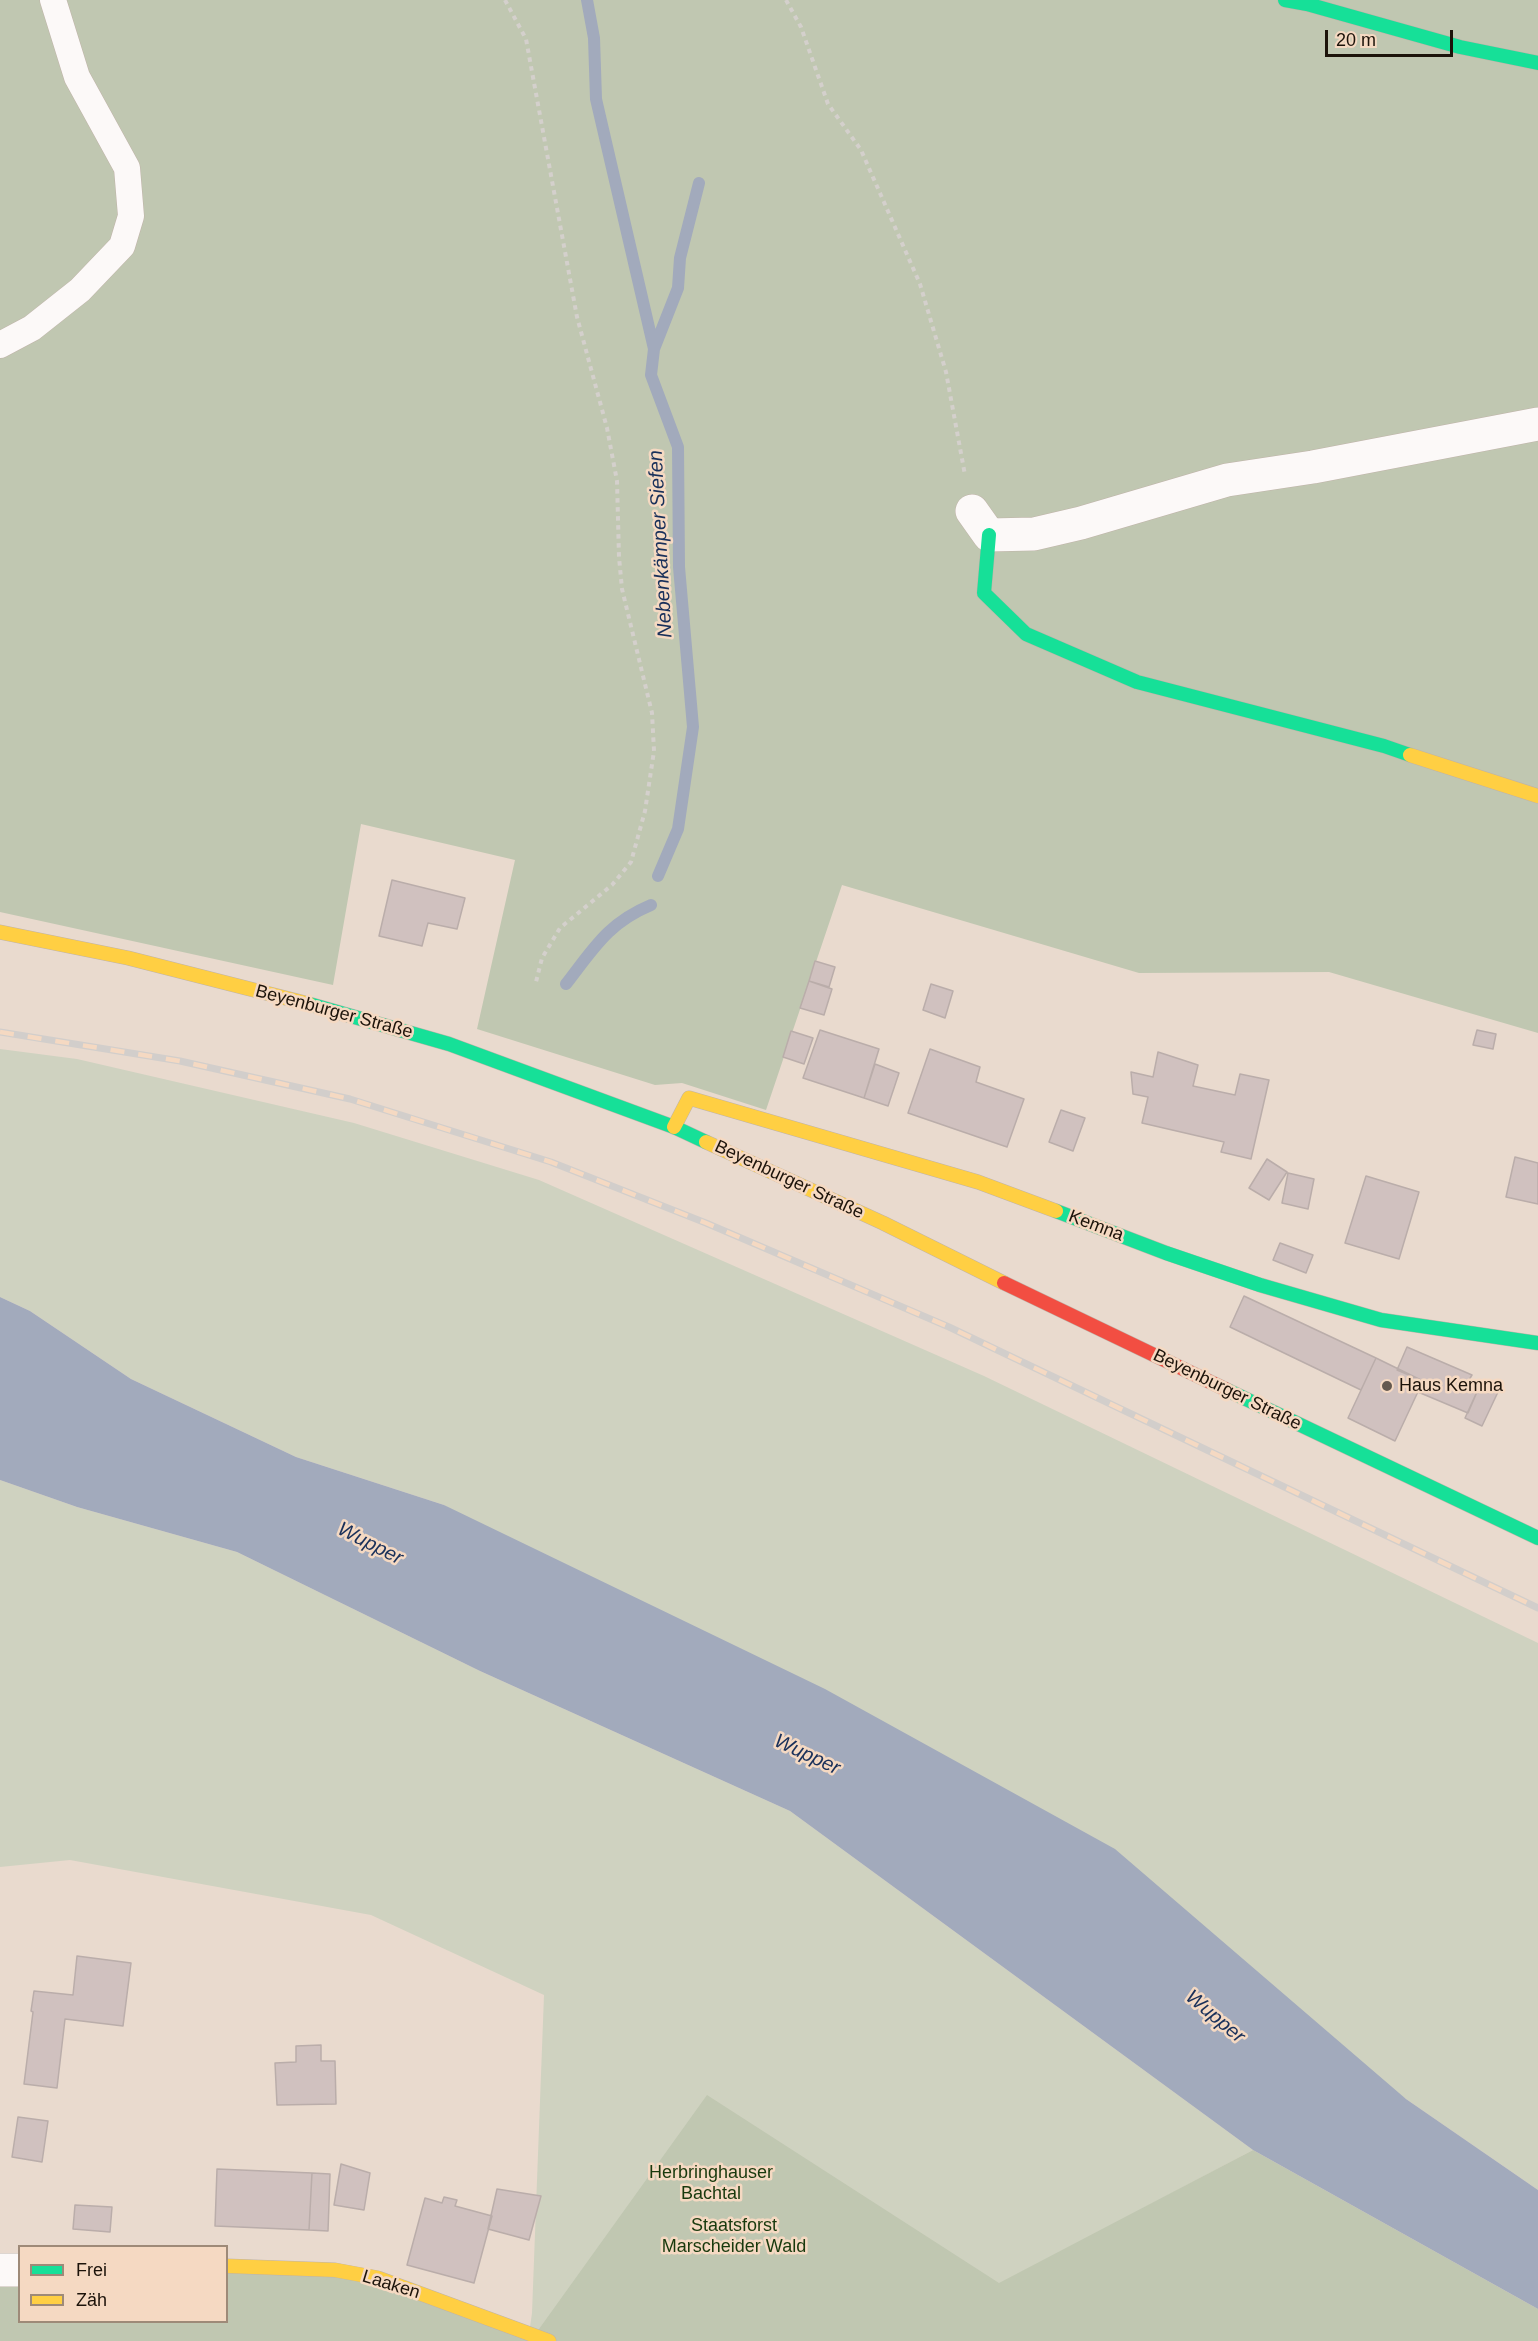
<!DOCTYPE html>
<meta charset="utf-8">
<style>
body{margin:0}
#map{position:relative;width:1538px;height:2341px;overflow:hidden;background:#e9dace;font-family:Arial,sans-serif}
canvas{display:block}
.legend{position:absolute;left:18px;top:2245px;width:210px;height:78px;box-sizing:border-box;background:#f5d9c2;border:2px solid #9e8a78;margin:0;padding:8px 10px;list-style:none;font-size:18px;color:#1c130a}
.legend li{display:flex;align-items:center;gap:12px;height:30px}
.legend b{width:30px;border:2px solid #9e8a78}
.scale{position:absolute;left:1325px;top:30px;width:128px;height:27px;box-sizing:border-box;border:3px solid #1c130a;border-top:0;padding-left:8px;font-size:18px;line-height:21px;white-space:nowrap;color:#1c130a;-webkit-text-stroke:4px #f5d9c2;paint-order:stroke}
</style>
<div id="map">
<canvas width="1538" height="2341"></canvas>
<ul class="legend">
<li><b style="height:8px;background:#16e098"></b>Frei</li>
<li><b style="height:8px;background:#ffcf43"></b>Zäh</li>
</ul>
<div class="scale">20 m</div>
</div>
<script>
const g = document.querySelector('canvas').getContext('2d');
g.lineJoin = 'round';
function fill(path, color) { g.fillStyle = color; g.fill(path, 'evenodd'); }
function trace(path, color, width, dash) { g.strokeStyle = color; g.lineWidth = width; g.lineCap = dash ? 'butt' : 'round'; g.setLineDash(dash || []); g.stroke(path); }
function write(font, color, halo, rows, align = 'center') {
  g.font = font + ' Arial,sans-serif'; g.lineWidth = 5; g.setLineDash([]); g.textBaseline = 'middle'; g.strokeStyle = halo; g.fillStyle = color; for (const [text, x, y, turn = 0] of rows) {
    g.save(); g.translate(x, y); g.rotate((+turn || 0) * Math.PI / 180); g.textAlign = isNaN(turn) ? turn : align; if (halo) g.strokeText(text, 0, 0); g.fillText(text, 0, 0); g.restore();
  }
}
const green = new Path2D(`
 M0,1049L77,1059L354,1123L539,1180L984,1376L1538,1643V2190L1406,2099L444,1505L296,1457L131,1379L30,1311L0,1297Z
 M0,1480L77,1507L237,1552L480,1671L790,1811L1253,2150L1138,2211L1420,2341H528L532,2313L544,1995L371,1915L70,1860L0,1867Z`);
const forest = new Path2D(`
 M0,0H1538V1033L1329,972L1139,973L842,885L766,1110L682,1083L655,1085L477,1029L515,860L361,824L333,985L0,912Z
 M707,2095L999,2283L1253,2150L1538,2309V2341H0V2270L19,2269L20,2322H226L227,2268L345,2273L534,2336Z`);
const water = new Path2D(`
 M0,1297L30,1311L131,1379L296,1457L444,1505L825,1689L1115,1849L1406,2099L1538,2190V2309L1253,2150L790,1811L480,1671L237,1552L77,1507L0,1480Z`);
const stream = new Path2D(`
 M587,0L594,38L596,99L654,349L651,375L678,447L679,567L693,727L678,829L658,876
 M654,349L678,288L680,258L699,183
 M566,984C594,948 608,923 651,905`);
const building = new Path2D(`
 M392,880L465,898L457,929L428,923L422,946L379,936Z
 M815,961L835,967L829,987L809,981Z
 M809,981L832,989L824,1015L800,1008Z
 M931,984L953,991L945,1018L923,1010Z
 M820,1030L879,1049L864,1098L803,1078Z
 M1477,1030L1496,1034L1493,1049L1473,1045Z
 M791,1031L813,1038L804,1064L783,1057Z
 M930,1049L980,1067L976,1082L1024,1099L1007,1147L908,1113Z
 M1158,1052L1198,1065L1193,1086L1235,1095L1240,1074L1269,1080L1251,1159L1221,1152L1224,1142L1142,1123L1148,1097L1133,1094L1131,1072L1153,1077Z
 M875,1064L899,1073L888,1106L864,1098Z
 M1061,1110L1085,1118L1073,1151L1049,1142Z
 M1515,1157L1538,1163V1204L1506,1197Z
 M1267,1159L1287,1172L1269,1200L1249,1188Z
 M1288,1173L1314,1179L1308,1209L1282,1203Z
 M1366,1176L1419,1192L1399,1259L1345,1243Z
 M1280,1243L1313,1255L1306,1273L1273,1260Z
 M1244,1296L1376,1358L1361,1390L1230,1327Z
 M1407,1347L1472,1375L1469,1380L1480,1385L1468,1413L1418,1392L1423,1381L1397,1370Z
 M1376,1358L1423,1381L1395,1441L1348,1418Z
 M1480,1385L1498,1392L1482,1426L1465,1418Z
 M77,1956L131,1963L123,2026L65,2019L57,2088L24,2084L33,2012L31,2011L34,1991L73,1995Z
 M321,2045V2061H335L336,2104L277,2105L275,2063L296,2062V2046Z
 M18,2117L48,2121L42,2162L12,2157Z
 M341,2164L370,2173L364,2210L334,2205Z
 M217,2169L312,2173L309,2230L215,2226Z
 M312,2173L330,2174L328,2231L309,2230Z
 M497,2189L541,2196L529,2240L488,2229Z
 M444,2197L457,2200L455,2206L492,2216L474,2283L407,2265L425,2198L442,2203Z
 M75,2205L112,2207L110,2232L73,2229Z`);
const path = new Path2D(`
 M505,0L526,39L577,317L607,428L617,481L619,557L622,589L652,713L654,751L645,811L631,862L612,885L560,928L542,958L536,982
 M786,0L801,27L828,104L861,150L920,284L946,372L965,475`);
const lane = new Path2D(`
 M0,345L32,328L80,290L122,246L131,216L127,168L77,77L53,0`);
const street = new Path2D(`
 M972,511L989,535L1034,534L1081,523L1227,480L1313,467L1538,424
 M0,2270H20`);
const fast = new Path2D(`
 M1285,0L1307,4L1460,47L1538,63
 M989,535L984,593L1026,634L1137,682L1384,746L1410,755
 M309,1004L449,1044L674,1127L706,1142
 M1056,1211L1166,1253L1260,1285L1381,1320L1538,1343
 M1227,1390L1538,1538`);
const slow = new Path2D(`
 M1410,755L1538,796
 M0,932L128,958L309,1004
 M674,1127L689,1098L978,1182L1056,1211
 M706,1142L883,1223L1004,1283
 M226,2266L335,2270L378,2278L549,2341`);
const jam = new Path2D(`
 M1004,1283L1227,1390`);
const rail = new Path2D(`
 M0,1032L180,1061L350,1099L551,1162L706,1223L949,1327L1538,1608`);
const markers = [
 [1387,1386,6,"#64594f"]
];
const streetNames = [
 ["Beyenburger Straße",334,1012,15],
 ["Beyenburger Straße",789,1180,25],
 ["Kemna",1096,1226,21],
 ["Beyenburger Straße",1227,1390,26],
 ["Laaken",391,2285,17]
];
const poiNames = [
 ["Haus Kemna",1399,1386]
];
const parkNames = [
 ["Herbringhauser",711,2173],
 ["Bachtal",711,2194],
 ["Staatsforst",734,2226],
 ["Marscheider Wald",734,2247]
];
const waterNames = [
 ["Nebenkämper Siefen",661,544,-93],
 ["Wupper",370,1544,27],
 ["Wupper",807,1755,25],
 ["Wupper",1215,2017,40]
];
fill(green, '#cfd2c0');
fill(forest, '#c0c7b1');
fill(water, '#a2aabc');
trace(stream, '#a2aabc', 12);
fill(building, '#d0c1bf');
trace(building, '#baadaa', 1.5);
trace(lane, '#bfb3a9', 27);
trace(street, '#bfb3a9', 34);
trace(fast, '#bfb3a9', 15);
trace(slow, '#bfb3a9', 15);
trace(jam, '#bfb3a9', 15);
trace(path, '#d4d0cc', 4, [4.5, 4.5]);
trace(lane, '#fcf9f8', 26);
trace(street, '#fcf9f8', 33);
trace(fast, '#16e098', 14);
trace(slow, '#ffcf43', 14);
trace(jam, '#f24e42', 14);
trace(rail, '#d2cecb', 7);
trace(rail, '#f5d9c2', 4.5, [14]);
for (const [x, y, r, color] of markers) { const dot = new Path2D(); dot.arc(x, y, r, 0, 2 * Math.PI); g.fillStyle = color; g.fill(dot); trace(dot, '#f5d9c2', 2); }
write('18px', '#1c130a', '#f5d9c2', streetNames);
write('18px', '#1c130a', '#f5d9c2', poiNames, 'left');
write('18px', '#18390d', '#f5d9c2', parkNames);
write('italic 20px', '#19305a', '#f5d9c2', waterNames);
</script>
